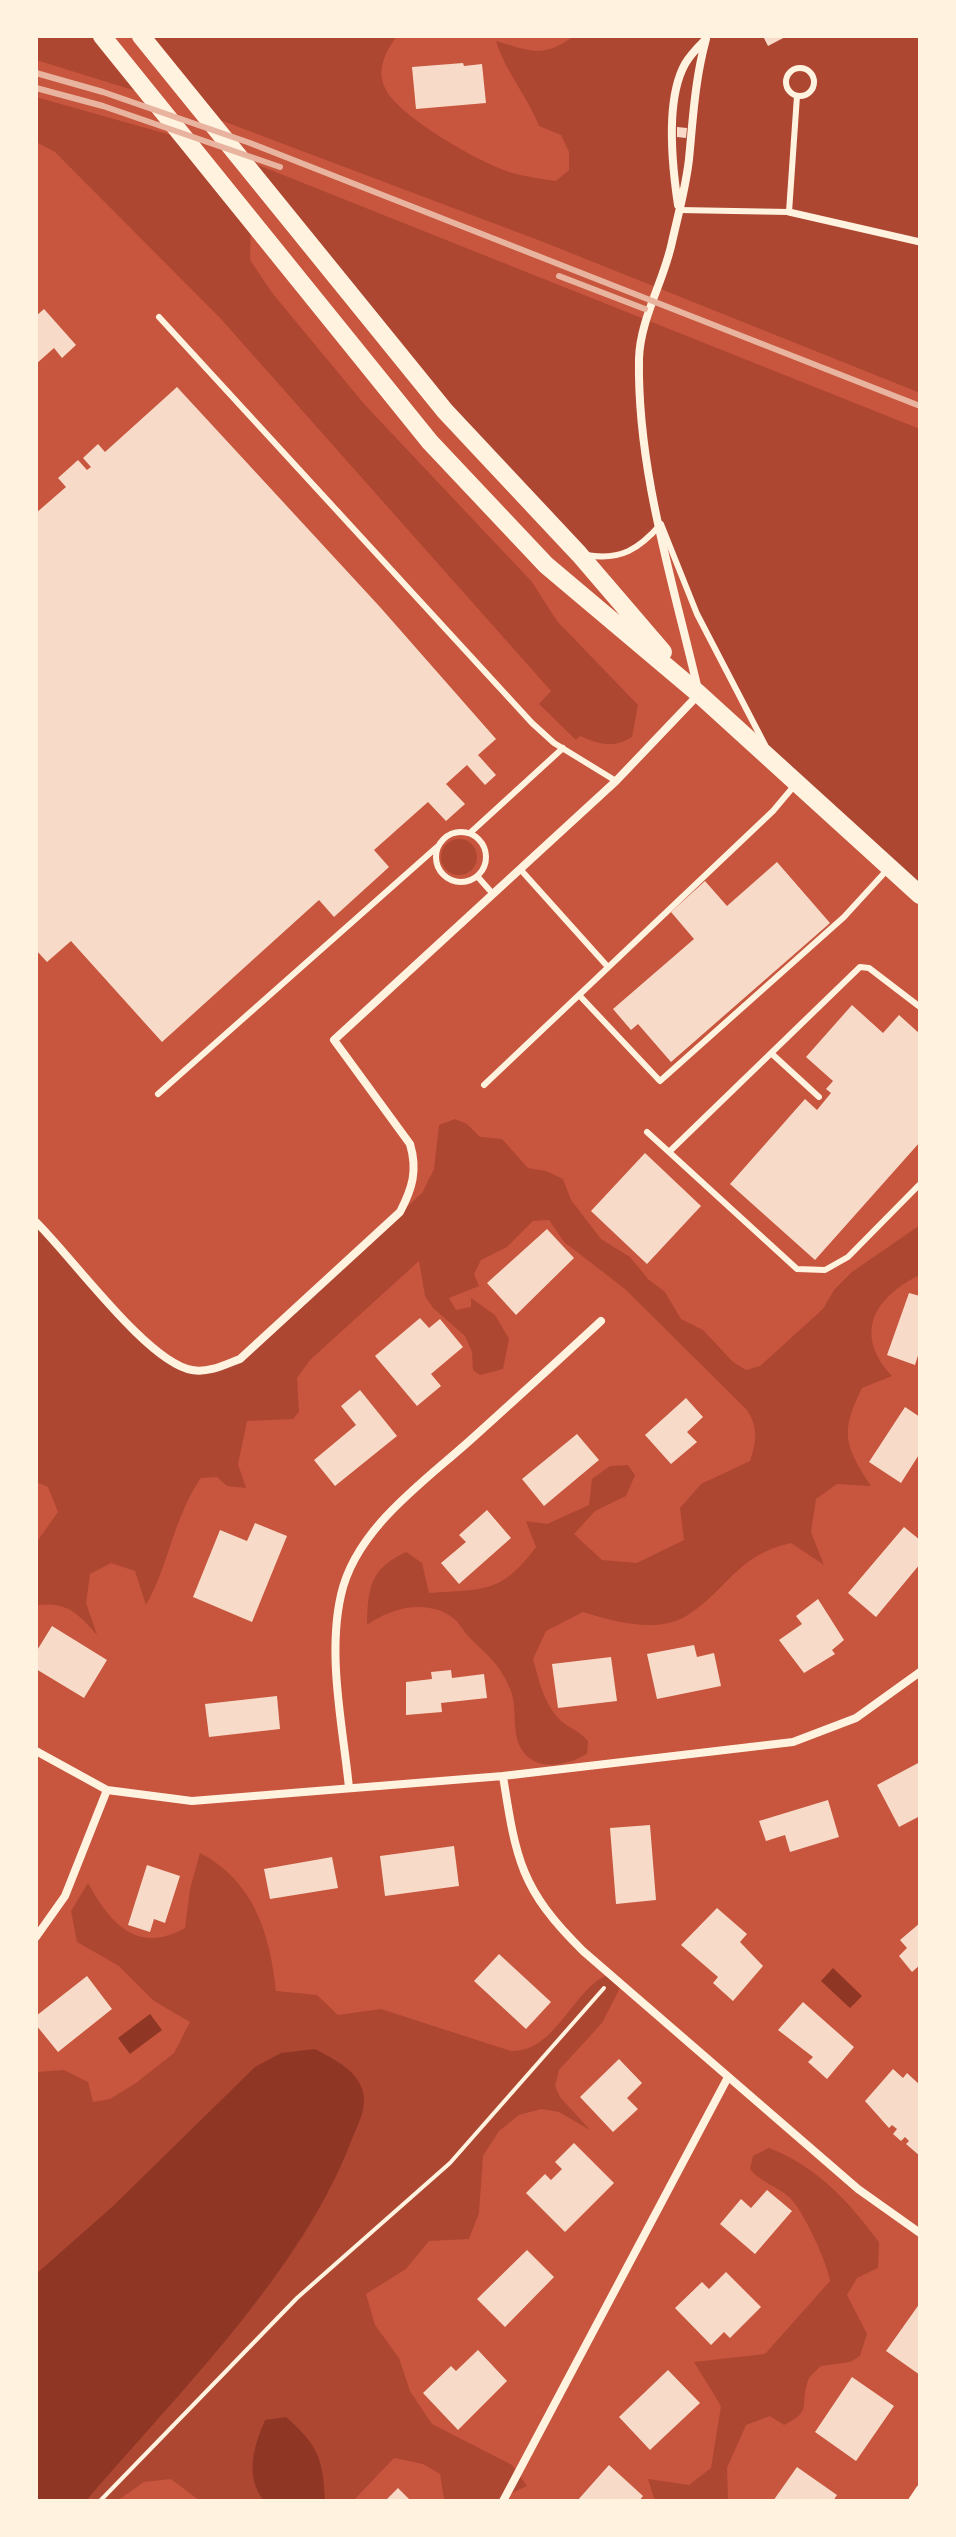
<!DOCTYPE html>
<style>
body{margin:0}
#map{position:relative;width:956px;height:2537px;overflow:hidden;background:#c8553d;font-family:"DejaVu Sans",sans-serif}
canvas{display:block}
.frame{position:absolute;inset:0;border:38px solid #fff3e0;pointer-events:none}
</style>
<div id="map">
<canvas width="956" height="2537"></canvas>
<div class="frame"></div>
</div>
<script>
const g = document.querySelector('canvas').getContext('2d');
g.lineJoin = 'round';
function fill(path, color) { g.fillStyle = color; g.fill(path, 'evenodd'); }
function trace(path, color, width, dash) { g.strokeStyle = color; g.lineWidth = width; g.lineCap = dash ? 'butt' : 'round'; g.setLineDash(dash || []); g.stroke(path); }
const green = new Path2D(`
 M36,36H101L149,95L36,60Z
 M142,36H397C386,51 376,69 385,88C397,116 483,165 513,173C527,177 542,179 556,181L569,170V152L561,135L539,126C527,95 506,73 496,41C532,51 542,59 574,36H920V393L546,243L204,114Z
 M36,97L185,139L251,223L250,260L273,294L365,405L532,582L557,621L638,705L632,737C613,749 599,744 580,736L576,740L539,704L551,691L221,319L55,152L36,142Z
 M238,157L920,429V880L916,881L777,763L699,612L662,523C633,550 619,556 579,553L528,498Z
 M441 857a18 18 0 1 1 36 0a18 18 0 1 1-36 0Z
 M455,1119L467,1124L480,1137L502,1139L528,1168L546,1171L563,1179L571,1200L601,1239L630,1257L648,1279L665,1292L681,1319L703,1330L733,1362L746,1370L760,1366L823,1309L834,1290L852,1272L920,1225V1275C874,1297 853,1334 892,1376L862,1388C840,1432 844,1445 871,1486L837,1484L816,1499L811,1532L824,1565L791,1543C738,1555 731,1585 691,1613C661,1635 615,1622 583,1612L546,1631L533,1659C539,1680 543,1701 558,1718C566,1727 579,1730 588,1741L587,1754C569,1764 541,1772 525,1754C509,1736 519,1709 510,1689C501,1665 486,1654 469,1637C463,1631 459,1622 453,1618C427,1598 390,1608 367,1625C368,1587 370,1569 406,1552L422,1563L429,1593C484,1589 501,1594 536,1547L526,1521L547,1524L589,1505L592,1479L610,1466L628,1465L635,1475L626,1496L595,1511L574,1534L602,1560L637,1563L684,1540L680,1508L701,1484L750,1461C757,1441 758,1427 747,1410L625,1289L564,1242L549,1220L533,1221L507,1247L481,1260L474,1274L479,1286L449,1298L456,1310L471,1307V1298L495,1315L509,1339L503,1369L480,1375L473,1370L472,1352L465,1336L433,1308L425,1296L419,1261L310,1360L297,1378L299,1412L293,1419L247,1421L238,1464L246,1488L227,1486L217,1477L201,1478C174,1516 169,1565 146,1605L135,1571L111,1563L90,1574L86,1603L97,1635C77,1612 67,1602 36,1605V1543L58,1512L48,1487L36,1482V1222L149,1346L194,1371L240,1359L422,1193L434,1169L439,1125Z
 M200,1853C254,1881 270,1934 276,1991L317,1995L338,2015L381,2009L511,2051C553,2052 569,1999 601,1978L606,1976L620,1988L602,2023L559,2070L555,2086L560,2097L590,2130L559,2112L541,2109L519,2115L499,2131L483,2156L479,2213L469,2239L429,2241L406,2269L366,2294L375,2325L399,2358L410,2391L432,2424L512,2465L527,2486L494,2501L444,2499L440,2474L423,2464L394,2458L353,2501H200L171,2479L144,2482L117,2501H36V2072L64,2070L88,2082L93,2102L110,2099L136,2083L174,2053L190,2022L154,2001L119,1966L77,1942L71,1911L88,1883C110,1923 137,1955 185,1928L190,1889Z
 M769,2148C818,2167 848,2201 879,2242L878,2268L857,2278L847,2295L867,2334L860,2356L850,2362L821,2366C817,2370 809,2376 808,2381C799,2405 814,2410 784,2425L770,2416L746,2425L727,2468L728,2501H655L648,2479L689,2485L711,2468L721,2406L694,2362L765,2354L830,2281C828,2264 803,2210 790,2198C777,2186 760,2182 750,2169L753,2156Z`);
const water = new Path2D(`
 M833,1968L862,1996L850,2008L821,1981Z
 M150,2014L162,2030L130,2054L118,2038Z
 M315,2049C333,2059 358,2070 363,2092C367,2108 358,2125 352,2139C302,2272 178,2393 86,2501H36V2274L112,2207L255,2067L281,2053Z
 M286,2417C318,2445 323,2458 325,2501H264C244,2476 254,2446 265,2420Z`);
const building = new Path2D(`
 M763,36H787L768,46Z
 M463,63L464,66L482,64L486,103L416,109L412,67Z
 M677,127L687,128L686,138L677,137Z
 M44,309L76,345L62,358L54,348L36,364V316Z
 M177,387L380,607L496,739L478,755L496,775L485,785L467,765L446,784L465,804L446,821L428,802L374,850L389,867L334,917L319,900L162,1042L71,941L47,962L36,950V513L66,487L58,478L78,460L87,470L91,467L83,458L98,444L105,452Z
 M777,862L830,923L671,1062L638,1024L631,1030L613,1009L694,939L671,912L705,881L727,906Z
 M852,1005L883,1033L899,1015L920,1034V1142L815,1260L730,1184L805,1099L817,1110L831,1093L826,1089L833,1081L806,1057Z
 M645,1153L701,1206L647,1264L591,1211Z
 M547,1229L574,1258L516,1315L487,1283Z
 M909,1293L920,1296V1349L915,1365L887,1355Z
 M420,1318L429,1328L440,1319L463,1347L431,1374L441,1386L417,1406L375,1356Z
 M360,1390L397,1436L335,1486L314,1460L356,1425L341,1406Z
 M686,1398L703,1417L687,1432L697,1442L671,1464L645,1435Z
 M905,1407L920,1417V1453L901,1483L869,1462Z
 M577,1434L599,1460L544,1506L522,1479Z
 M487,1510L511,1538L459,1584L441,1563L466,1542L459,1535Z
 M255,1523L287,1536L252,1622L193,1597L220,1530L247,1541Z
 M904,1527L920,1540V1564L876,1617L848,1593Z
 M818,1599L844,1640L832,1650L835,1654L804,1673L779,1640L802,1624L796,1616Z
 M52,1626L107,1660L84,1698L36,1669V1652Z
 M694,1645L697,1657L714,1653L721,1686L657,1699L647,1654Z
 M611,1657L617,1701L558,1708L552,1664Z
 M451,1670L452,1678L484,1674L487,1698L441,1703L442,1712L406,1715V1682L432,1679L431,1672Z
 M277,1696L280,1729L209,1737L205,1704Z
 M920,1762V1816L899,1827L877,1785Z
 M828,1800L839,1837L790,1852L785,1835L766,1841L759,1821Z
 M650,1825L656,1900L616,1904L610,1828Z
 M454,1846L459,1886L385,1896L380,1856Z
 M332,1857L338,1888L270,1899L264,1869Z
 M147,1865L180,1876L165,1923L154,1919L150,1932L128,1925Z
 M717,1908L747,1934L740,1942L763,1966L733,2001L713,1983L718,1977L681,1945Z
 M920,1923V1965L912,1972L899,1956L907,1948L900,1940Z
 M499,1954L551,2002L526,2029L474,1981Z
 M87,1976L112,2009L58,2052L36,2025V2016Z
 M803,2002L854,2047L827,2079L808,2062L813,2057L778,2030Z
 M619,2059L642,2083L627,2098L638,2109L613,2132L580,2097Z
 M893,2069L903,2078L907,2073L920,2085V2156L906,2144L909,2141L905,2137L901,2141L893,2134L897,2129L892,2125L889,2128L865,2101Z
 M574,2143L614,2183L565,2232L526,2193L545,2174L551,2180L562,2169L555,2162Z
 M767,2190L792,2211L755,2254L720,2224L741,2199L751,2208Z
 M527,2250L554,2277L505,2327L477,2299Z
 M726,2272L761,2307L730,2338L724,2332L711,2345L675,2308L702,2282L709,2289Z
 M920,2303V2375L886,2351Z
 M478,2350L507,2381L458,2430L423,2393L451,2366L456,2371Z
 M668,2370L700,2403L650,2450L619,2417Z
 M852,2377L894,2406L856,2461L815,2432Z
 M609,2465L643,2496L639,2501H577Z
 M797,2467L837,2495L833,2501H773Z
 M398,2488L411,2501H385Z`);
const path = new Path2D(`
 M100,2501L297,2298L450,2163L604,1988`);
const service = new Path2D(`
 M786 82a14 14 0 1 1 28 0a14 14 0 1 1-28 0Z
 M679,210L789,212L797,96
 M159,317L532,723L554,743L616,781
 M586,555C621,561 639,549 661,524L697,614L765,745
 M794,786L773,811L579,995L660,1081L844,917L887,870
 M436 857a25 25 0 1 1 50 0a25 25 0 1 1-50 0Z
 M470,833L563,748
 M520,869L608,967
 M477,876L493,894
 M920,1007L869,968L860,967L669,1152L797,1269L825,1270L848,1257L920,1184
 M771,1053L819,1097
 M484,1085L579,995
 M158,1094L437,847
 M647,1132L669,1152`);
const pedestrian = new Path2D(`
 M789,212L920,242`);
const minor = new Path2D(`
 M678,205C672,165 665,100 685,64C690,55 698,47 705,40
 M36,1222C72,1257 148,1363 192,1370C209,1373 224,1365 240,1359L400,1212C412,1189 418,1171 410,1144L334,1040L616,781L699,694C674,585 637,472 639,359C640,319 664,281 672,242C678,215 686,187 689,159C693,118 695,79 706,39
 M36,1751L107,1790L192,1801L503,1776L793,1742L856,1718L920,1672
 M503,1776C516,1860 521,1890 583,1951L858,2189L920,2233
 M349,1788C343,1727 327,1656 341,1595C356,1527 427,1480 476,1435C518,1397 560,1359 601,1321
 M36,1937L65,1896L107,1790
 M503,2501L728,2077
 M912,2501L920,2489`);
const primary = new Path2D(`
 M102,36L430,442L546,565L699,694L920,895
 M141,36L445,411L579,554L663,652`);
const rail = new Path2D(`
 M36,73L103,92L250,143L920,406
 M36,88L103,106L280,167
 M559,276L645,309`);
fill(green, '#ae4732');
fill(water, '#8f3625');
fill(building, '#f7dbc8');
trace(path, '#fff3e0', 4);
trace(service, '#fff3e0', 6);
trace(pedestrian, '#fff3e0', 7);
trace(minor, '#fff3e0', 8);
trace(primary, '#fff3e0', 18);
trace(rail, '#e9b49f', 6);
</script>
